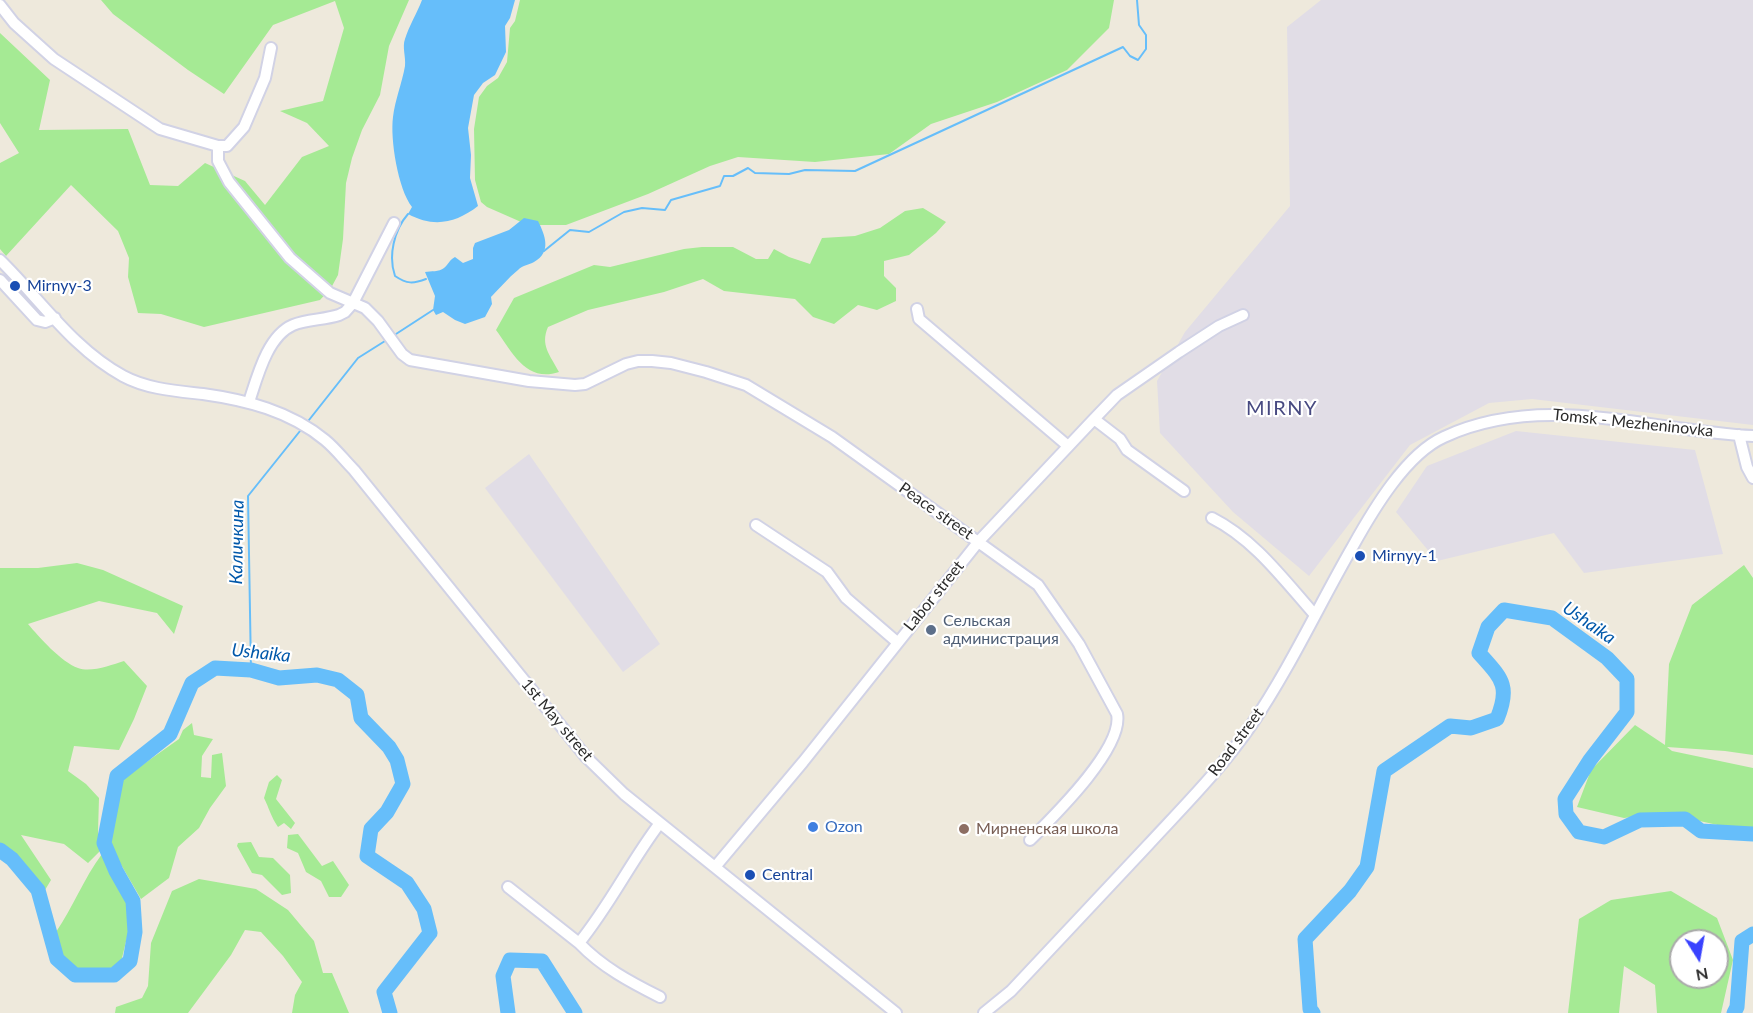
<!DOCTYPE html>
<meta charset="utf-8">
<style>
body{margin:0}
#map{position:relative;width:1753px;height:1013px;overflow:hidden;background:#eee9dc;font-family:Lato,sans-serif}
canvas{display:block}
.north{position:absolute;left:1669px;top:929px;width:60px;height:60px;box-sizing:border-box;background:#fff;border:2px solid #aaa;border-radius:50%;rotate:169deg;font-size:16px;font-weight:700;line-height:24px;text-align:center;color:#2b2b2b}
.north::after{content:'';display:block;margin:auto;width:21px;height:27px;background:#3942ff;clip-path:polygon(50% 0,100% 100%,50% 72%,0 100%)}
</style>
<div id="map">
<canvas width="1753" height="1013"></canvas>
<div class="north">N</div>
</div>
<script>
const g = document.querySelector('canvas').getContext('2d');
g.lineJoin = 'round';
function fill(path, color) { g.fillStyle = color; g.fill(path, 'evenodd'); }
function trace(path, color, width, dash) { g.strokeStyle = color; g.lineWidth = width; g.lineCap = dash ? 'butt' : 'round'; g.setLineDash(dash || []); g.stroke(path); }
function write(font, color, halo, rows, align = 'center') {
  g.font = font + ' Lato,sans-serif'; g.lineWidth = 4.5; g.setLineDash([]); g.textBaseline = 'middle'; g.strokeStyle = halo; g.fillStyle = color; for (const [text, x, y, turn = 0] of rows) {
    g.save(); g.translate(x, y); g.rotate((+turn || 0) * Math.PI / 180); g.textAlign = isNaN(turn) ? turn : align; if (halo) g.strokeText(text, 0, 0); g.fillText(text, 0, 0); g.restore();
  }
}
const industrial = new Path2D(`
 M1321,0H1753V425L1532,399L1489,403L1410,445L1309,576L1233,512L1160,433L1157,381L1185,332L1290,206L1287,27Z
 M1516,431L1695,450L1723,554L1584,573L1554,533L1437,561L1396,512L1427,466Z
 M529,454L660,644L623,672L485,488Z`);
const green = new Path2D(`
 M101,0H409L389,46L380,95L362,130L352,158L346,183L343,239L338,275L331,288L320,300L204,327L161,314L138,313L128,277L129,258L118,231L71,185L6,256L0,249V163L19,153L0,123V33L50,80L39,130L128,129L150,185L178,186L205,163L245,181L265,205L302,157L329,146L307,123L280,111L323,101L344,28L335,1L273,25L224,94L188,70L113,14Z
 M520,0H1114L1109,28L1067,70L997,102L931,124L889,154L815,162L738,157L710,166L648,194L566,225H528L487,207L481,202L475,180L474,129L479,97L487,86L498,78L507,62L510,28L515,21Z
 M923,208L946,222L936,233L909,255L884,261V276L896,288V301L877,310L858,305L834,324L813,317L795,299L724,291L703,279L664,292L588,310L548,327C540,345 550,355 559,372C526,383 512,352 496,330L514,298L594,265L610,267L684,249L702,247H733L756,259H768L774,249L789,257L810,264L822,238L855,236L880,228L905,211Z
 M77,563L103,570L183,606L174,634L157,613L99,601L28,624C39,637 61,662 78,668C91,673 111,665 124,661L147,686L134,719L119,750L74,746L68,771L86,784L99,798L98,832L101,850L88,863L64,844L21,835L51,880L45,890L20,861L0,843V568H38Z
 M1744,565L1753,578V755L1725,751L1667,747L1672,751L1753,768V828L1722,826L1664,813L1624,818L1577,807L1591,770L1635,725L1665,745L1669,664L1692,605Z
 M192,723L194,735L213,739L202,756L201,777L211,778L212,755L222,753L226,786L210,808L199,828L178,847L169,878L141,899L109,844L121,780L179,739L183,730Z
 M277,775L282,780L276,799L295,823L291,829L284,823L278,827C271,817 269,808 264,798L269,782Z
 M298,834L322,866L333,861L349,885L341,897H329L321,881L306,872L298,853L287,848L288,835Z
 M251,842L259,857L273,858L290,875L291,893L282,895L262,875L252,873L237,846L238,843Z
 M102,854L127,899L131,921L121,962L111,973L76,972L59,956L56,932C73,907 84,878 102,854Z
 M199,879L256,889L288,910L314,941L323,973H332L349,1013H292L295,995L302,982L283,956L261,932L245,930L231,955L188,1013H115L116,1007L142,998L148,986L151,943L172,891Z
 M1671,891L1717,918L1733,960L1721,1013H1657L1655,985L1624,966L1619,1013H1568L1579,919L1611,900ZM1681,941H1717V977H1681Z`);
const water = new Path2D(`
 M422,0H515L510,18L505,26L506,52L495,75L483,83L474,95L468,128L471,155L470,178L478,206C456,223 434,228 408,214L412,207C398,189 390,139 393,117C395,100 402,83 405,66C406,57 402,47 405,39C409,26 417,13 422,0Z
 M524,218L538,221C545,235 552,252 534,262C529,265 523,265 518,270C508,278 500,288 491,297L492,304L485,317L465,324L455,320L443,312L436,315L433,310L435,296L425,272C431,271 439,272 444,268C449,264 449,260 455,257L463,263L473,259V248L475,243L509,230Z`);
const stream = new Path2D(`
 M408,214C394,230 388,256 395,276C407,284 413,284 426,279
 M544,251L570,230L589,232L624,212L642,208L665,210L671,200L720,186L724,176H733L748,168L755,173L789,174L805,170L855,171L1123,47L1130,56L1138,60L1146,49V35L1139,25L1137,0
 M396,334L433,310
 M309,420L358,358L385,341
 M251,670L248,496L300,431`);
const river = new Path2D(`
 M0,850L12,859L38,890L57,959L75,975H114L130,961L135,932L133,901L116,871L104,843L117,776L170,734L192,683L215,668L251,670L279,678L317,675L338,680L357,695L361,718L389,747L397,760L403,784L387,812L371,829L367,856L407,883L424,909L430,933L384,992L390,1013
 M508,1013L503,976L510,960L542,961L575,1013
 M1313,1013L1310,1009L1305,939L1350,891L1367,867L1384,771L1450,726L1471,728L1497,719C1511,685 1501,678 1479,653L1488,627L1504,610L1552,618L1607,658L1627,679V712L1590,760L1565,799L1566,814L1579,832L1604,837L1640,820L1685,819L1701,831L1753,834
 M1734,1013L1737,1007L1742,941L1753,934`);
const minor = new Path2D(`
 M0,5L14,23L54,59L160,129L218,146H227L244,127L265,78L271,48
 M218,146V161L229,182L290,258L330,293L365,308L378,321L402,354L410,360L529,381L575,385L585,384L626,364L638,361H652L671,363L706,372L746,385L832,437L1038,585L1079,644L1117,714C1124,748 1053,817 1030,840
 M0,260C40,299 73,349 123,376C147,389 176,391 203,394C246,400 290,411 325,440C336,449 344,460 354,470L586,757L624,794L896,1013
 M0,280L37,320L45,322L55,318
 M917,309L919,319L1068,446
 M249,402C257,378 267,336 293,325C307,319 324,320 339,315L345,312L353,303L394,223
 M1094,419L1120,439L1127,450L1184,491
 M1739,435L1747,467L1753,478
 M1212,518C1254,539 1284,580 1315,615
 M756,525L827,572L846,598L897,642
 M715,867L803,762L979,541L1094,419L1117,395L1179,352L1219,326L1243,315
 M508,887L579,943C610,905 631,861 660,823
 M579,943C602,967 630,982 660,997
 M984,1013L1011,991C1057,942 1102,894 1148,845C1184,806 1222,768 1252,724C1290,668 1319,605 1353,546C1373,510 1406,454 1444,437C1544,391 1650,431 1753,436`);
const markers = [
 [15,286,6,"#1a4fb4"],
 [1360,556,6,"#1a4fb4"],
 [931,630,6,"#5c6f8a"],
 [813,827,6,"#3f7fe0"],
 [964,829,6,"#8d6e63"],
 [750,875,6,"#1a4fb4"]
];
const transitNames = [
 ["Mirnyy-3",27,286],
 ["Mirnyy-1",1372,556],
 ["Central",762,875]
];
const streetNames = [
 ["Tomsk - Mezheninovka",1633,423,6],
 ["Peace street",936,511,35],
 ["Labor street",934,596,-51],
 ["1st May street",557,720,50],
 ["Road street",1236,742,-53]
];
const serviceNames = [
 ["Сельская",943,621],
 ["администрация",943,639]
];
const shopNames = [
 ["Ozon",825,827]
];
const educationNames = [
 ["Мирненская школа",976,829]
];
const waterNames = [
 ["Каличкина",237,542,-89],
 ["Ushaika",1589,623,35],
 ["Ushaika",261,653,6]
];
const quarterNames = [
 ["MIRNY",1282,409]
];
fill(industrial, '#e1dde6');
fill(green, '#a5ea94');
fill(water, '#66befa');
trace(stream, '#66befa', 2);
trace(river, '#66befa', 15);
trace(minor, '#d1d2e5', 14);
trace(minor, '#fff', 10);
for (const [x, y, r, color] of markers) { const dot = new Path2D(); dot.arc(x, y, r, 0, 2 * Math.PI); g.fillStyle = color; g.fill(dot); trace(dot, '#fff', 2); }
write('16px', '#164399', '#fff', transitNames, 'left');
write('16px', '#2b2b2b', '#fff', streetNames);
write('16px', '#4e5e75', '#fff', serviceNames, 'left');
write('16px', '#366cbe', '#fff', shopNames, 'left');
write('16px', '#785e54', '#fff', educationNames, 'left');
write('italic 18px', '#0158aa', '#fff', waterNames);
g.letterSpacing = '1.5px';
write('20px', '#474981', '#fff', quarterNames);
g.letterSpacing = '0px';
</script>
